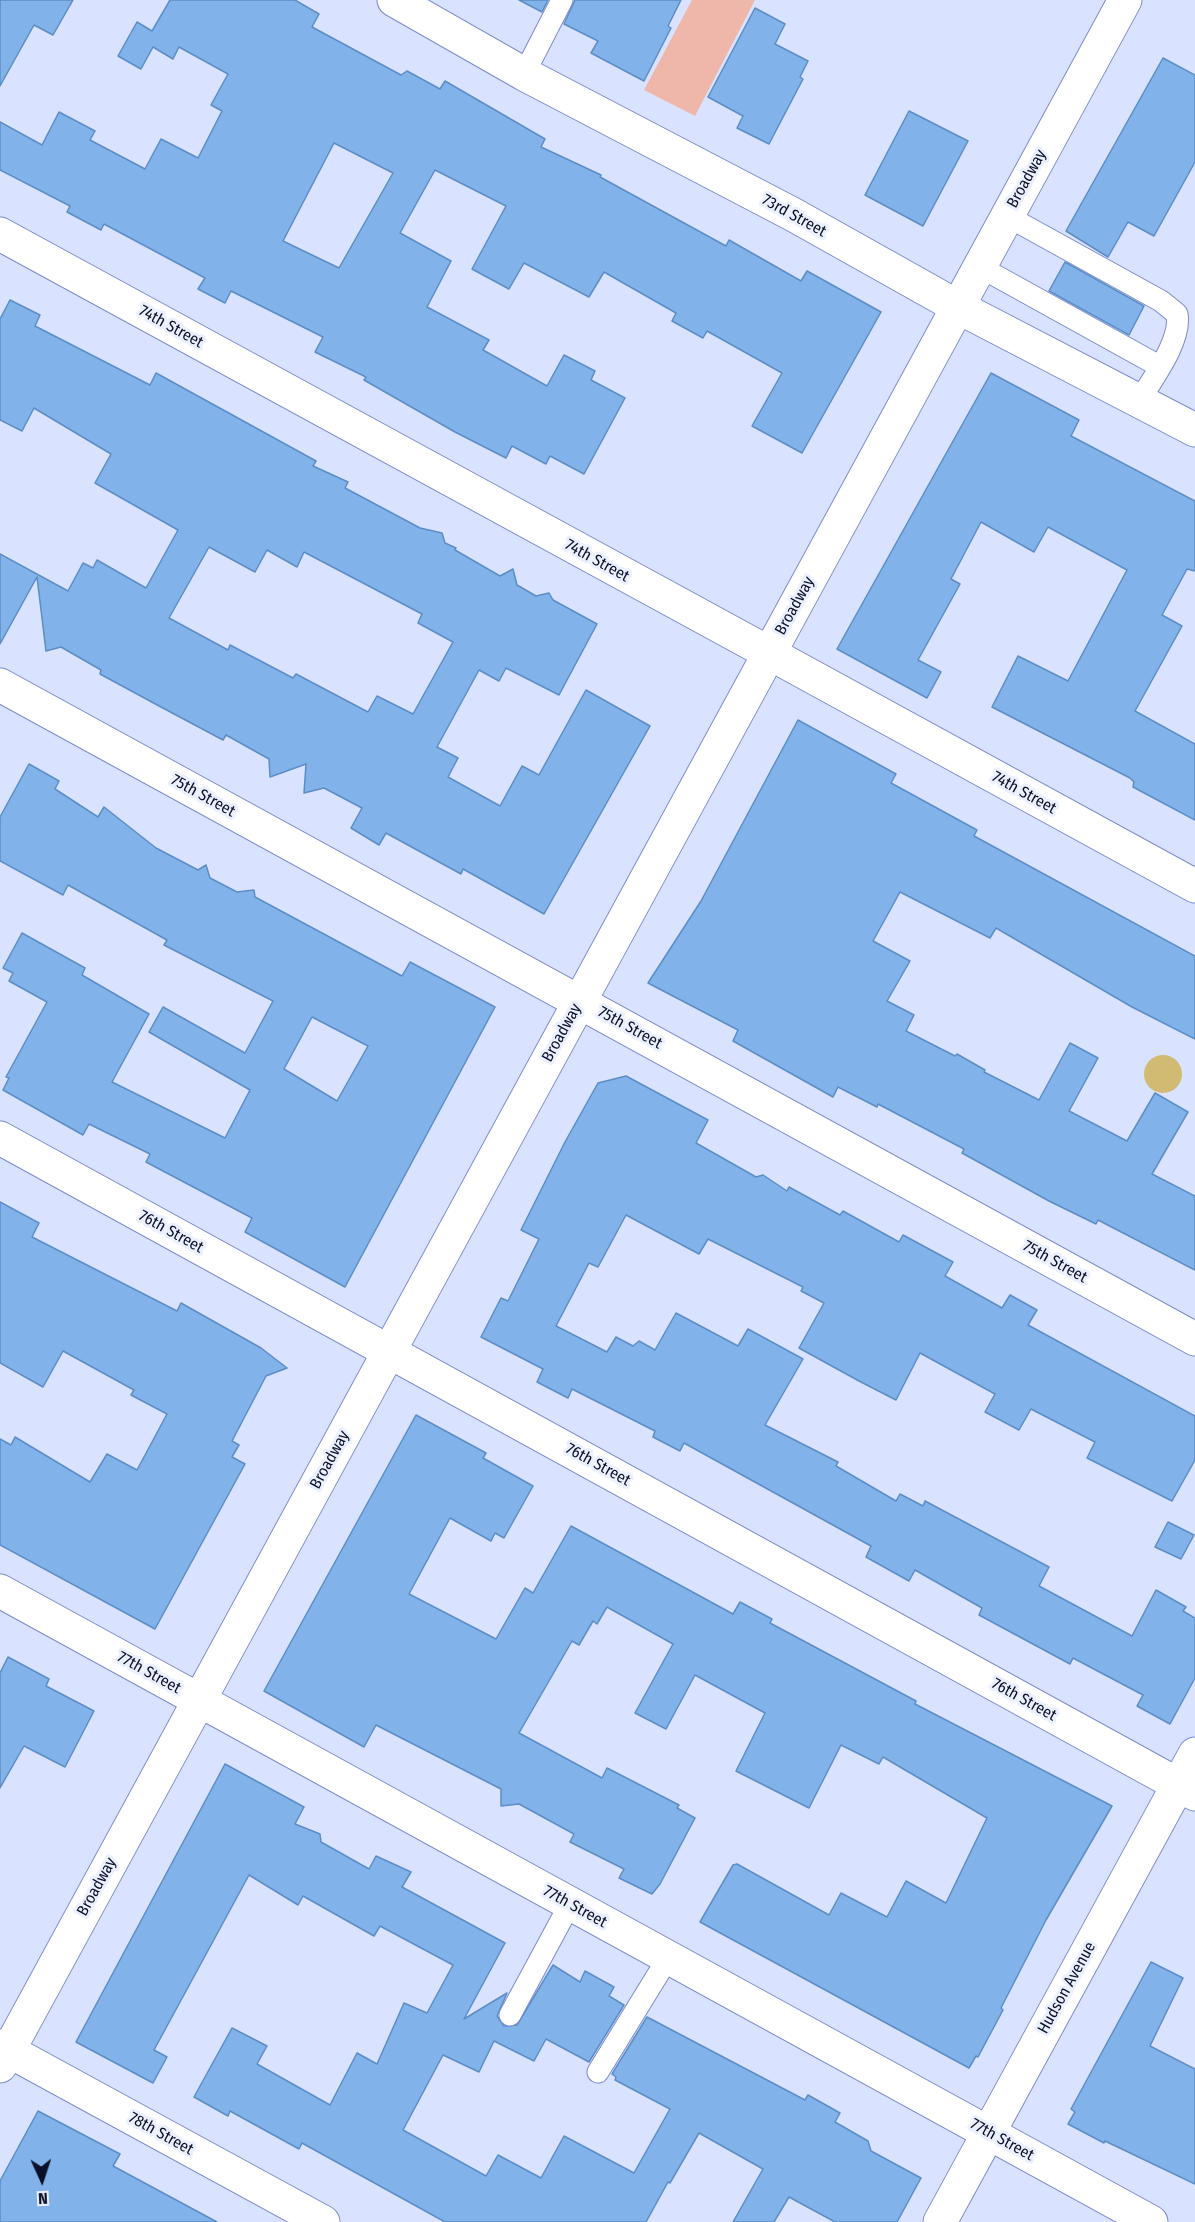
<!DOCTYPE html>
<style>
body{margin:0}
#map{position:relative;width:1195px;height:2222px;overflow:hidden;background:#d9e2ff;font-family:"Fira Sans Condensed",sans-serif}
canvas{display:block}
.north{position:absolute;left:12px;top:2150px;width:60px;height:60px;-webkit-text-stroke:4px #ebf0fe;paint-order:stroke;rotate:177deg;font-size:16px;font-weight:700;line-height:24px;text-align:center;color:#0b1028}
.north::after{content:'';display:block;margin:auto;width:21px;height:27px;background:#0b1028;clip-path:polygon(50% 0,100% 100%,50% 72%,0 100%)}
</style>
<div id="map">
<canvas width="1195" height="2222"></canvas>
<div class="north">N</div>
</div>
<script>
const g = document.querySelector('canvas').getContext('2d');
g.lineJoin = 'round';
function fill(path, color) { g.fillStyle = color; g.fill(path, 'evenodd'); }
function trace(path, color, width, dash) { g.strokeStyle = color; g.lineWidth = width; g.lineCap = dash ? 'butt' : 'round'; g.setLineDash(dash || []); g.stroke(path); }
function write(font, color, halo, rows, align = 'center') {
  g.font = font + ' "Fira Sans Condensed",sans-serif'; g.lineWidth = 6; g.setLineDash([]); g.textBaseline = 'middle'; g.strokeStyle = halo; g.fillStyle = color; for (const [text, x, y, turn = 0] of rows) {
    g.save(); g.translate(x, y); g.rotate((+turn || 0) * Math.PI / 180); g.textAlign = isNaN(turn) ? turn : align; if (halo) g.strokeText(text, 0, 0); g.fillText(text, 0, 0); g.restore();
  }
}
const green = new Path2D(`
 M692,0H755L695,116L644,90Z`);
const water = new Path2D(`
 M1144 1074a19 19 0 1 1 38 0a19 19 0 1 1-38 0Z`);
const building = new Path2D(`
 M0,0H73L53,35L34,25L0,86Z
 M170,0H295L319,14L312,27L401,75L407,71L440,89L445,81L545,139L541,147L601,175L600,177L726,246L729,240L801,281L807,271L881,312L802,453L752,426L782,373L707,331L703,338L672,321L676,313L604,272L589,297L524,263L509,289L472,269L506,206L435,170L400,233L451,261L427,307L489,340L483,350L547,386L564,355L595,371L591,380L625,398L584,474L550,456L546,464L512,446L506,458L455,432L364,380L366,377L315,352L323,337L231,291L225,303L198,289L205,278L104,224L101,230L67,212L70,206L0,170V122L42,145L59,112L95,131L90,140L145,169L161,139L198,158L222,111L211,105L228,74L179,47L173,59L153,47L141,69L118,56L137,22L152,31ZM334,143L393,173L339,268L283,241Z
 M519,0H548L542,12Z
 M575,0H681L668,26L671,28L644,81L591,53L598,41L564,24Z
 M755,8L785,24L775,44L808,61L800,77L803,79L769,144L737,128L743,116L708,97Z
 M1163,58L1195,75V162L1154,236L1128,222L1108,257L1066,231Z
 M909,111L968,141L923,226L865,195Z
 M1065,262L1144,306L1129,335L1049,291Z
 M10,300L40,315L35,326L150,385L156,373L316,461L313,466L348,482L345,488L420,528L442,533L445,543L456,548L455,550L500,576L513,569L517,585L536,596L549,593L553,600L597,624L559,695L506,668L499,681L479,670L437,747L458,758L448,777L500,806L522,766L539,775L586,690L650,726L544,914L463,869L461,874L386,833L379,845L351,828L362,808L324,788L304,793L306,764L270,777L269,759L226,735L223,740L161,707L100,674L101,670L61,647L46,651L37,577L0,644V554L68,591L83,563L93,568L97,560L146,588L178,530L95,483L111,454L34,408L22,431L0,420V319ZM209,547L255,572L267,550L297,567L304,552L422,614L418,623L453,642L413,714L377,696L368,712L296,674L293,678L230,645L228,650L169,618Z
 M991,373L1079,420L1071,436L1195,501V571L1187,569L1162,615L1182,626L1135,711L1195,744V820L1133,787L1134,782L1130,778L992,707L1018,656L1068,681L1127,570L1048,527L1034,552L981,522L951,579L960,584L918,660L941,672L927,698L837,649Z
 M798,720L896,774L891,783L977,830L974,836L1195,956V1039L1132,1007L996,928L990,938L900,892L873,941L910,961L887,1001L914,1015L906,1031L955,1056L957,1054L985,1070L984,1072L1039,1100L1070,1043L1098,1058L1069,1111L1127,1141L1155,1093L1188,1112L1152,1174L1195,1196V1270L1098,1220L1096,1224L1049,1201L962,1153L964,1149L878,1104L877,1107L838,1087L833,1097L733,1041L738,1030L648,983L701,901Z
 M29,764L59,781L55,789L98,817L104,807L156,848L198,870L206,865L210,878L237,892L254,890L255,897L402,976L410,962L495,1007L345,1287L245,1232L252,1218L146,1162L150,1154L89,1124L83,1135L3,1090L9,1078L6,1077L47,1002L9,981L13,973L3,968L22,933L85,968L82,975L149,1014L112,1082L225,1138L250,1090L149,1032L163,1007L245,1053L273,1001L164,945L167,940L68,885L63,895L0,861V817ZM312,1017L368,1046L337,1101L284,1069Z
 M626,1076L708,1120L696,1143L756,1177L763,1175L787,1191L789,1187L840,1215L843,1211L899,1242L903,1235L953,1262L945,1276L1002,1308L1010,1295L1037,1310L1028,1325L1195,1416V1460L1172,1501L1087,1458L1095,1442L1031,1409L1019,1430L985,1412L995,1394L920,1353L896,1400L859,1381L799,1348L824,1303L801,1291L803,1287L708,1239L699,1254L626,1215L598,1267L589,1263L556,1326L607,1352L616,1337L633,1346L639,1341L655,1350L676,1313L738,1346L748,1329L803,1359L765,1425L838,1462L836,1466L896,1501L900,1494L923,1506L925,1501L1049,1567L1039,1586L1132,1636L1156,1590L1186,1607L1183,1611L1195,1618V1678L1170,1724L1137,1706L1143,1695L1073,1658L1070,1664L979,1615L982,1608L915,1570L909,1581L866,1557L871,1546L684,1443L680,1451L653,1437L655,1431L572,1389L568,1398L537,1382L543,1369L481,1337L501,1298L508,1301L539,1239L521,1230L565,1142L598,1083Z
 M0,1202L39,1223L32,1237L177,1311L181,1303L261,1348L287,1368L266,1376L232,1441L239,1445L232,1457L245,1464L155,1629L0,1545V1439L11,1445L15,1437L90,1482L107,1454L137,1470L167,1414L131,1395L134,1390L63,1351L43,1387L0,1363Z
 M416,1415L486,1453L483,1458L533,1486L504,1538L495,1533L491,1541L450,1518L409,1594L496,1639L525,1588L533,1593L571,1526L733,1614L740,1602L772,1619L770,1623L916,1701L915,1704L1112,1806L1046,1920L1001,2008L1003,2010L978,2057L976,2056L969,2068L700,1922L733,1865L737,1864L829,1915L841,1893L887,1917L906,1881L946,1903L987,1818L883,1757L879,1764L841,1745L809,1808L736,1771L765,1713L695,1675L666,1729L635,1713L673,1644L607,1607L597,1624L593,1621L579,1645L572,1641L519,1733L602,1778L607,1768L679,1805L677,1808L695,1818L660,1884L652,1894L619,1878L624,1869L570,1842L574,1834L519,1804L501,1806V1789L376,1725L364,1747L264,1691Z
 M1168,1522L1194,1535L1181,1559L1155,1547Z
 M8,1657L49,1679L46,1686L94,1711L65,1767L24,1746L0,1788V1673Z
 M225,1764L304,1807L295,1824L320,1834L321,1842L369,1869L376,1856L411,1872L402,1887L505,1943L464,2019L507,1993L497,2016L504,2026L517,2025L553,1965L580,1982L585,1971L614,1987L609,1996L624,2005L589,2062L546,2039L534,2061L494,2041L479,2072L443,2055L403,2130L486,2176L498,2155L541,2178L564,2136L634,2173L670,2109L615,2080L616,2077L612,2074L647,2017L805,2100L808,2095L840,2113L835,2122L868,2141L871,2151L921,2178L897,2222H835L789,2197L774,2222H733L763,2169L699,2133L670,2183L668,2182L646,2222H445L302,2143L299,2149L230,2111L228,2116L194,2097L232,2028L267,2046L257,2064L330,2105L357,2053L377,2064L404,2003L427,2013L453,1965L380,1926L374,1936L303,1896L298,1905L249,1875L154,2050L167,2057L153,2083L76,2042Z
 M1151,1962L1183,1978L1150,2046L1195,2069V2184L1105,2141L1104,2143L1068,2124L1075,2112L1071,2109Z
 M38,2111L120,2154L113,2166L217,2222H0V2181Z`);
const service = new Path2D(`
 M524,74L562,0
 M1007,216L1161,301L1177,314C1182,340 1153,378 1139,401
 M980,267L1159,366
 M510,2015L570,1904
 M598,2072L668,1958`);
const minor = new Path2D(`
 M394,0L524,74L794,215L958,307L1195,430
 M769,653L1195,886
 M0,685L1195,1339
 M0,1138L1195,1794
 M0,1591L1151,2222
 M0,2046L323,2222
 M940,2222L1195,1754`);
const tertiary = new Path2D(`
 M0,234L769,653
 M0,2066L1125,0`);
const streetNames = [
 ["Broadway",1027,179,-61],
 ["73rd Street",794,216,29],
 ["74th Street",171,327,29],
 ["74th Street",597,561,29],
 ["Broadway",795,606,-61],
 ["74th Street",1024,793,29],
 ["75th Street",203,796,29],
 ["75th Street",630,1028,29],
 ["Broadway",562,1033,-61],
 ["76th Street",171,1232,29],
 ["75th Street",1055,1262,29],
 ["Broadway",330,1460,-61],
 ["76th Street",598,1465,29],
 ["77th Street",149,1673,29],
 ["76th Street",1024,1700,29],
 ["Broadway",97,1887,-61],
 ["77th Street",575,1907,29],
 ["Hudson Avenue",1067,1988,-61],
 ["78th Street",161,2134,29],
 ["77th Street",1002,2140,29]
];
fill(green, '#efb7aa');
fill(water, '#d1ba71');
fill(building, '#82b2ea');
trace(building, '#5c8dc5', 1.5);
trace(service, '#7b8bcd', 23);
trace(minor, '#7b8bcd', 35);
trace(tertiary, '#7b8bcd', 35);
trace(service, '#fff', 21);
trace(minor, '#fff', 33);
trace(tertiary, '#fff', 33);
write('16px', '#0b1028', '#ebf0fe', streetNames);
</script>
